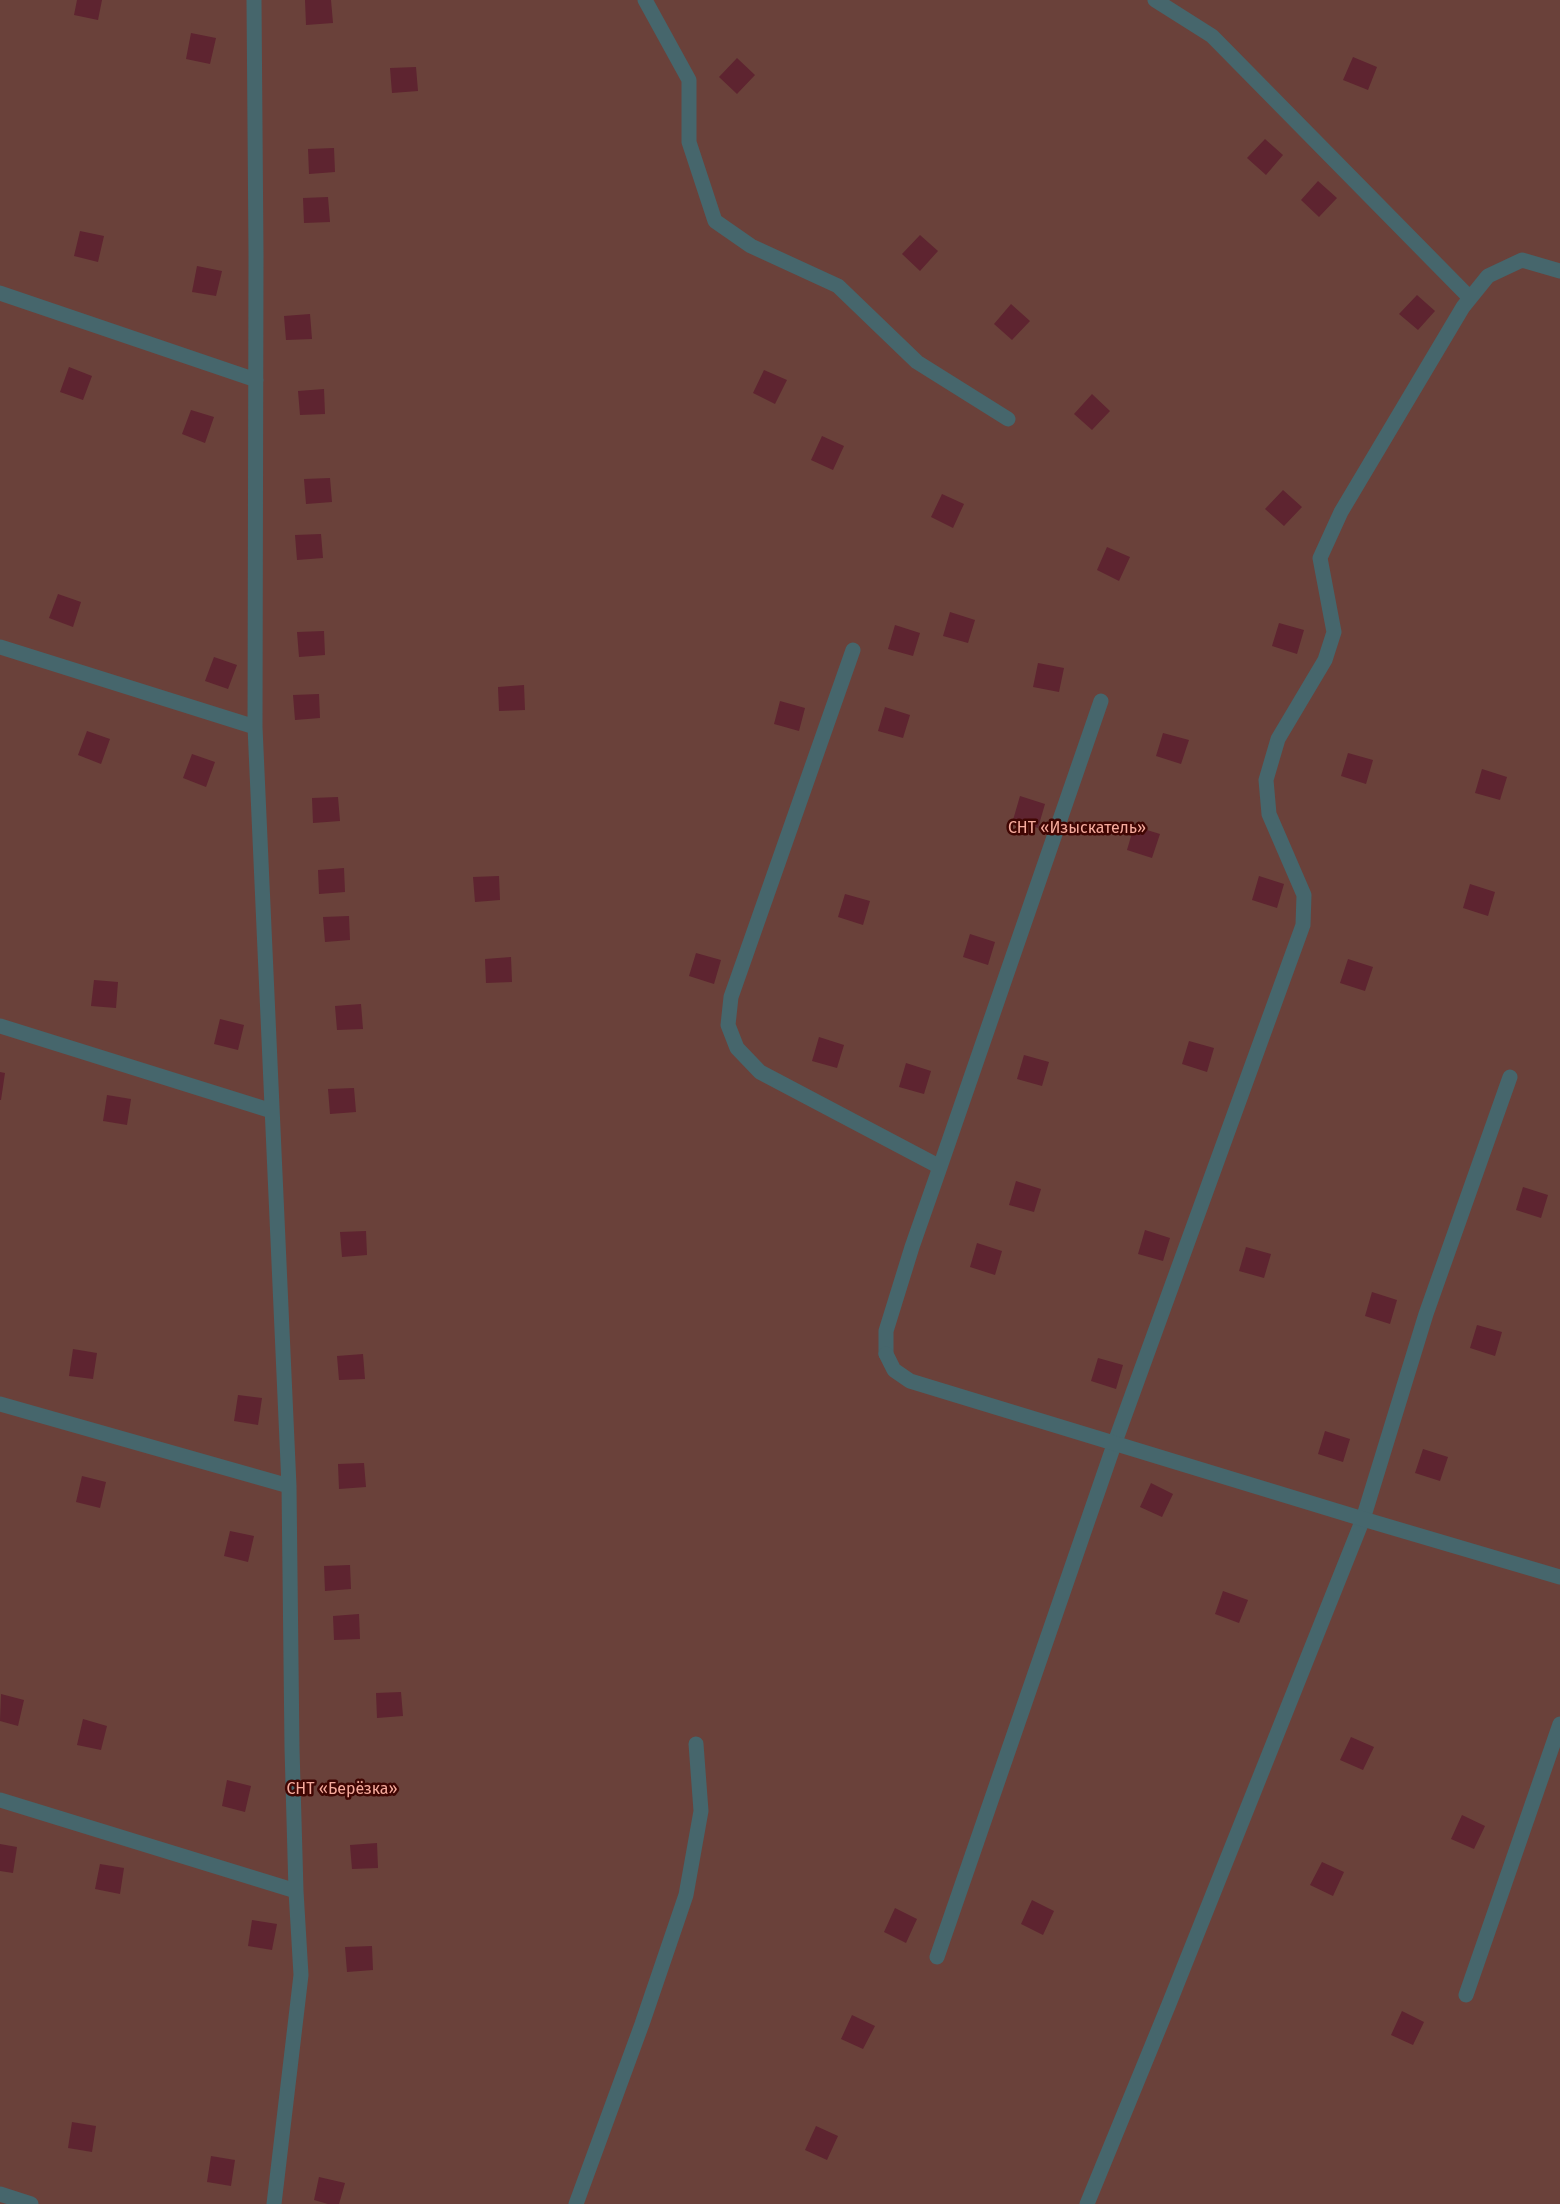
<!DOCTYPE html>
<meta charset="utf-8">
<style>
body{margin:0}
canvas{display:block;background:#4b120b}
</style>
<canvas width="1560" height="2204"></canvas>
<script>
const g = document.querySelector('canvas').getContext('2d');
g.lineJoin = 'round';
function fill(path, color) { g.fillStyle = color; g.fill(path, 'evenodd'); }
function trace(path, color, width, dash) { g.strokeStyle = color; g.lineWidth = width; g.lineCap = dash ? 'butt' : 'round'; g.setLineDash(dash || []); g.stroke(path); }
function write(font, color, halo, rows, align = 'center') {
  g.font = font + ' "Fira Sans",sans-serif'; g.lineWidth = 5; g.setLineDash([]); g.textBaseline = 'middle'; g.strokeStyle = halo; g.fillStyle = color; for (const [text, x, y, turn = 0] of rows) {
    g.save(); g.translate(x, y); g.rotate((+turn || 0) * Math.PI / 180); g.textAlign = isNaN(turn) ? turn : align; if (halo) g.strokeText(text, 0, 0); g.fillText(text, 0, 0); g.restore();
  }
}
const green = new Path2D(`
 M0,0H1560V2204H0Z`);
const building = new Path2D(`
 M77,0H102L98,20L74,15Z
 M305,0H331L333,23L306,25Z
 M191,33L216,38L210,64L186,59Z
 M1353,57L1377,67L1368,90L1343,80Z
 M737,58L755,75L737,94L719,77Z
 M416,67L418,91L392,93L390,68Z
 M1265,139L1283,155L1266,175L1247,158Z
 M334,148L335,172L309,174L308,149Z
 M1318,181L1337,198L1319,217L1301,200Z
 M328,197L330,222L304,223L303,198Z
 M80,231L104,236L98,262L74,256Z
 M920,235L938,251L920,271L902,254Z
 M197,266L222,271L216,296L192,292Z
 M1417,295L1435,311L1418,330L1399,314Z
 M1011,304L1030,321L1012,340L994,324Z
 M310,314L312,339L286,340L284,316Z
 M69,367L92,376L83,400L60,392Z
 M764,370L787,380L775,404L753,393Z
 M324,389L325,414L300,415L298,391Z
 M1092,394L1110,411L1092,430L1074,414Z
 M191,410L214,417L205,443L182,434Z
 M822,436L844,446L833,470L811,460Z
 M330,478L332,502L306,504L304,479Z
 M1283,490L1302,507L1284,526L1265,509Z
 M942,494L964,504L953,528L931,517Z
 M321,534L323,558L297,560L295,535Z
 M1107,547L1130,557L1119,581L1097,570Z
 M58,594L81,602L73,627L49,618Z
 M950,612L975,620L968,643L943,636Z
 M1279,623L1304,630L1297,654L1272,646Z
 M895,625L920,633L913,656L888,649Z
 M324,631L325,655L299,657L297,632Z
 M214,657L237,665L228,689L205,681Z
 M1038,663L1064,668L1059,692L1033,687Z
 M524,685L525,710L499,711L498,687Z
 M319,694L320,718L295,720L293,695Z
 M780,701L805,708L799,731L774,724Z
 M885,707L910,715L903,738L878,731Z
 M87,731L110,739L101,764L78,755Z
 M1163,733L1189,740L1181,764L1156,756Z
 M1348,753L1373,760L1366,784L1341,776Z
 M192,754L215,762L206,787L183,778Z
 M1482,769L1507,777L1500,800L1475,793Z
 M1020,796L1045,804L1038,828L1013,820Z
 M338,797L340,821L313,823L312,798Z
 M1134,826L1160,834L1152,858L1127,850Z
 M344,868L345,892L319,894L318,870Z
 M499,876L500,900L475,902L473,877Z
 M1259,876L1284,884L1277,908L1252,900Z
 M1470,884L1495,892L1488,916L1463,908Z
 M845,894L870,901L863,925L838,917Z
 M349,916L350,940L325,942L323,917Z
 M970,934L995,942L988,965L963,957Z
 M696,953L721,960L714,984L689,976Z
 M511,957L512,982L486,983L485,959Z
 M1348,959L1373,967L1365,991L1340,983Z
 M94,980L118,982L116,1008L91,1006Z
 M361,1004L363,1029L337,1030L335,1006Z
 M220,1019L244,1025L238,1050L214,1044Z
 M819,1037L844,1045L837,1068L812,1061Z
 M1189,1041L1214,1048L1207,1072L1182,1064Z
 M1024,1055L1049,1062L1042,1086L1017,1079Z
 M906,1063L931,1071L924,1094L899,1087Z
 M0,1072L5,1073L1,1100H0Z
 M354,1088L356,1112L330,1114L328,1089Z
 M107,1095L131,1099L127,1125L103,1121Z
 M1016,1181L1041,1189L1034,1212L1009,1205Z
 M1523,1187L1548,1195L1541,1218L1516,1210Z
 M1145,1230L1170,1238L1163,1261L1138,1254Z
 M366,1231L367,1255L342,1257L340,1232Z
 M977,1243L1002,1251L995,1275L970,1267Z
 M1246,1247L1271,1254L1264,1278L1239,1271Z
 M1372,1292L1397,1300L1390,1324L1365,1316Z
 M1477,1325L1502,1332L1495,1356L1470,1348Z
 M73,1349L97,1353L93,1379L69,1376Z
 M363,1354L365,1379L339,1380L337,1356Z
 M1098,1358L1123,1365L1116,1389L1091,1381Z
 M238,1395L262,1398L258,1425L234,1421Z
 M1325,1431L1350,1439L1343,1462L1318,1454Z
 M1423,1449L1448,1457L1440,1481L1415,1473Z
 M364,1463L366,1487L339,1489L338,1464Z
 M82,1476L106,1482L100,1508L76,1502Z
 M1151,1483L1173,1494L1162,1517L1140,1507Z
 M230,1531L254,1536L248,1562L224,1556Z
 M350,1565L351,1589L325,1591L324,1566Z
 M1223,1591L1248,1600L1239,1623L1215,1614Z
 M359,1614L360,1639L334,1640L333,1616Z
 M401,1692L403,1716L377,1718L376,1693Z
 M1,1694L24,1700L18,1726L0,1721Z
 M83,1719L107,1726L101,1750L77,1745Z
 M1351,1737L1374,1747L1363,1770L1340,1760Z
 M227,1780L251,1786L245,1812L222,1806Z
 M1462,1815L1485,1826L1474,1849L1451,1839Z
 M377,1843L378,1868L352,1869L350,1845Z
 M0,1844L17,1847L13,1873L0,1871Z
 M1322,1862L1344,1872L1333,1896L1310,1885Z
 M100,1864L124,1868L120,1894L95,1889Z
 M1032,1900L1054,1911L1043,1935L1021,1924Z
 M895,1908L917,1919L906,1943L884,1932Z
 M252,1920L277,1924L272,1950L248,1946Z
 M372,1946L373,1970L347,1972L345,1947Z
 M1402,2011L1424,2022L1413,2045L1391,2035Z
 M852,2015L875,2026L863,2049L841,2039Z
 M72,2122L96,2126L92,2152L68,2148Z
 M816,2126L838,2136L827,2160L805,2150Z
 M211,2156L235,2160L231,2186L207,2182Z
 M319,2177L345,2183L339,2204H328L314,2200Z`);
const service = new Path2D(`
 M254,0L256,254L255,727L289,1486L292,1748L296,1891L301,1975L274,2204
 M645,0L689,80V142L715,221L751,246L838,286L917,362L1008,419
 M1155,0L1212,36L1470,298
 M0,293L256,380
 M0,647L255,727
 M853,650L731,997L728,1025L737,1048L760,1072L940,1167L912,1247L886,1331V1354
 M0,1026L272,1111
 M940,1167L1101,701
 M0,1404L289,1486
 M0,1800L296,1891
 M937,1957L1115,1442L1303,925L1304,895L1269,814L1266,780L1278,739L1325,660L1334,632L1320,558L1341,512L1463,307L1488,276L1522,260L1560,271
 M1466,1995L1560,1724
 M0,2194L31,2204
 M576,2204L642,2024L686,1895L701,1811L696,1744
 M1087,2204L1169,2004L1363,1519L1426,1314L1510,1077`);
const minor = new Path2D(`
 M886,1354L894,1370L910,1381L1363,1519L1560,1577`);
const parkNames = [
 ["СНТ «Изыскатель»",1077,829],
 ["СНТ «Берёзка»",342,1790]
];
fill(green, '#6a413a');
fill(building, '#5e2430');
trace(service, '#46666c', 15);
trace(minor, '#46666c', 15);
write('16px', '#f6ab9d', '#400603', parkNames);
</script>
